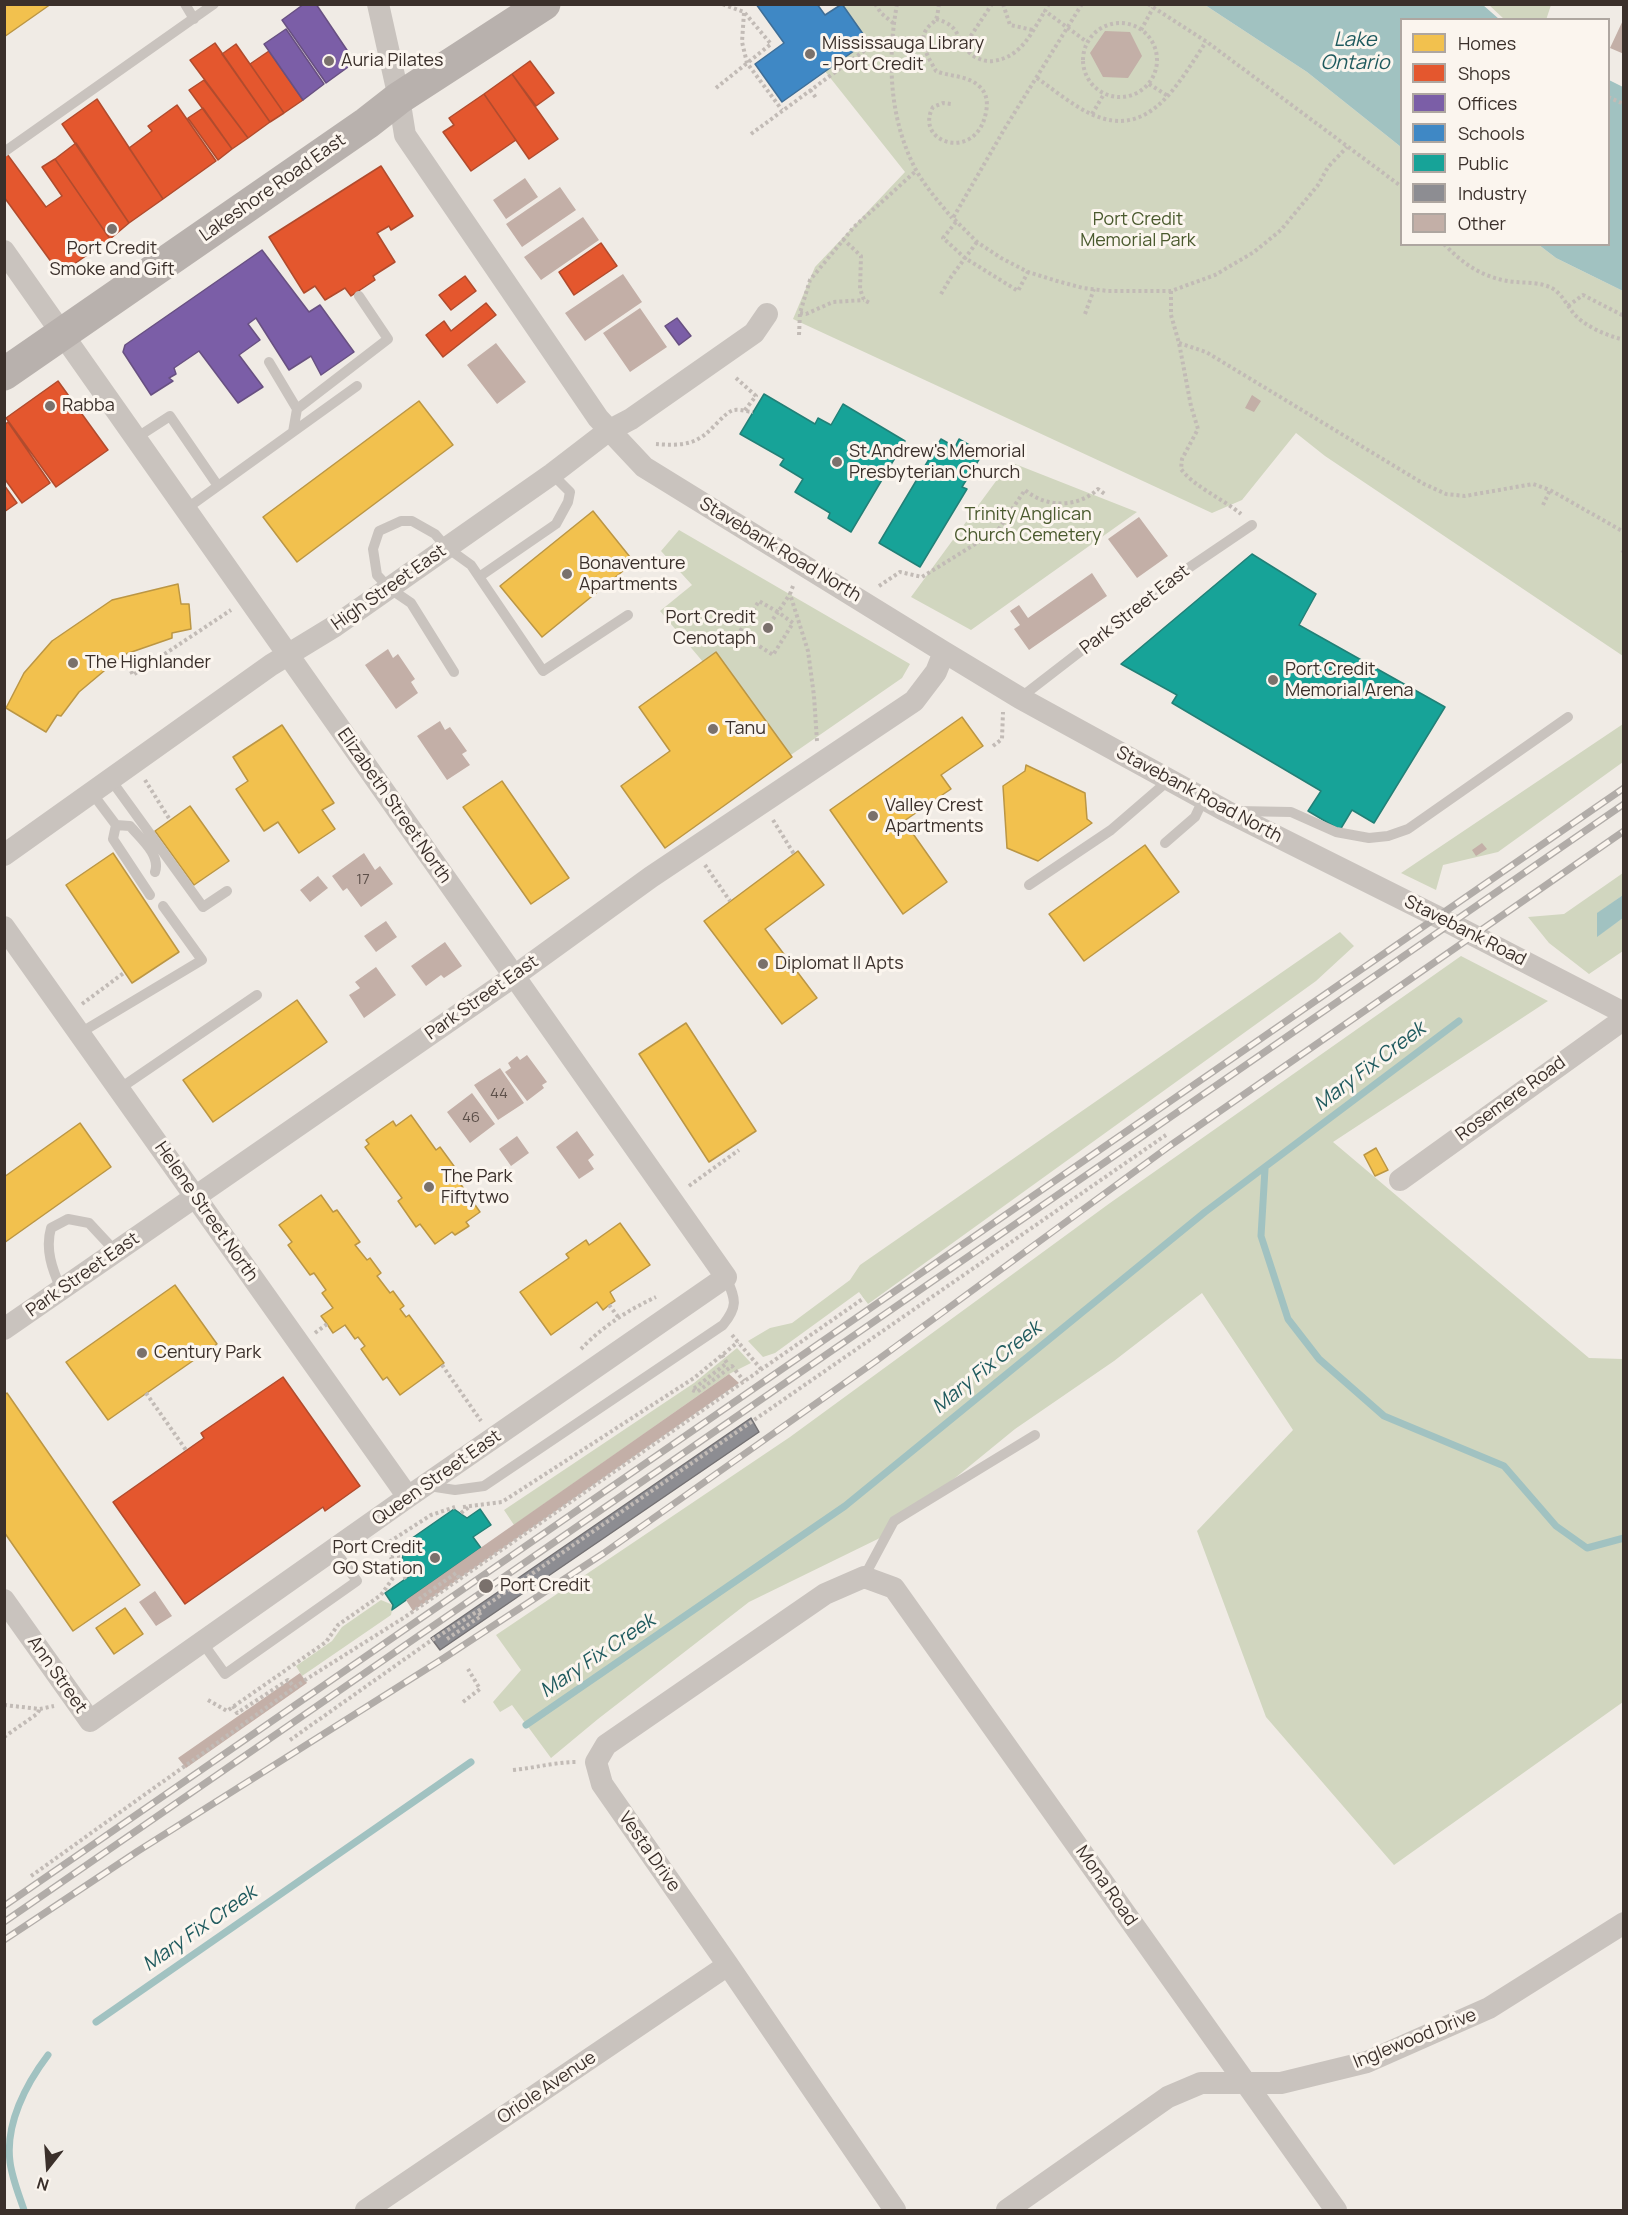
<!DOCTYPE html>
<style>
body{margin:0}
#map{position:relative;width:1628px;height:2215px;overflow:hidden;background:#f0ebe5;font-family:Manrope,sans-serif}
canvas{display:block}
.frame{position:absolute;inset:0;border:6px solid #3b302b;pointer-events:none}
.legend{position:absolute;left:1400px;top:18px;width:210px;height:228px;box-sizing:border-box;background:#fbf5ee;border:2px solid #aea6a0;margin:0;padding:8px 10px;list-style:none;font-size:18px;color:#3b302b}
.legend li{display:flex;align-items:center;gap:12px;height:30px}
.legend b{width:30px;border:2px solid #aea6a0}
.north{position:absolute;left:18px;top:2137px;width:60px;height:60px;-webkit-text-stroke:4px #fbf5ee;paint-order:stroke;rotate:197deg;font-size:16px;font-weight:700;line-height:24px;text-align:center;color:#3b302b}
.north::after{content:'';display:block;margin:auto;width:21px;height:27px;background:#3b302b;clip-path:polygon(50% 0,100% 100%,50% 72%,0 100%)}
</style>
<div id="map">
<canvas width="1628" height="2215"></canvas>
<div class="frame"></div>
<ul class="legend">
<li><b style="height:16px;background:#f2c14e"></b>Homes</li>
<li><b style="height:16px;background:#e4572e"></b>Shops</li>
<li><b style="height:16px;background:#7b5ea7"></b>Offices</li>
<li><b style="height:16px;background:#3f88c5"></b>Schools</li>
<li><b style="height:16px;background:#17a398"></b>Public</li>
<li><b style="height:16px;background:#8d8d92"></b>Industry</li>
<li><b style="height:16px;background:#c3afa7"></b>Other</li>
</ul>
<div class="north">N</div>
</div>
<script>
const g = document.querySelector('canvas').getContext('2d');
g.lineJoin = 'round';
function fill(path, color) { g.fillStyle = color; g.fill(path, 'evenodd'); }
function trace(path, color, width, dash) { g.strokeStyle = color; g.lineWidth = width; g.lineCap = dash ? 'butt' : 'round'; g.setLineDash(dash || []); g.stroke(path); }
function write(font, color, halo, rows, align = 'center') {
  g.font = font + ' Manrope,sans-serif'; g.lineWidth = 6; g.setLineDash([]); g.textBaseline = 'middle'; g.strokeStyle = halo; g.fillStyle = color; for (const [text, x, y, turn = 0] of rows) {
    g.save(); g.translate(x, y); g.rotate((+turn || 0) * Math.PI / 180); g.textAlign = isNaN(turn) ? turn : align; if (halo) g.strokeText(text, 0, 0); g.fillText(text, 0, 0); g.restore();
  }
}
const green = new Path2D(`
 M839,5H1205L1307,72L1401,147L1402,244L1539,245L1556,258L1623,291V656L1325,456L1296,433L1242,500L1212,513L793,319L815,267L905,172L824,70L864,40Z
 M1489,5H1551L1546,20L1504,19Z
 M1010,462L1137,512L971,630L911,597Z
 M679,530L910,664L902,678L785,759L660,611L692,585L661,551Z
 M1623,724V762L1498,852L1443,865L1436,890L1401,873Z
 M1623,873V895L1597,914V936L1623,918V951L1589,974L1549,943L1528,917L1564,914Z
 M1340,932L1354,946L1316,981L868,1304L859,1292L775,1353L763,1357L748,1341L770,1328L792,1323L850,1280L860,1265Z
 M1461,956L1548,1001L1333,1142L1589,1358L1623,1359V1702L1394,1865L1266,1717L1197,1531L1293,1430L1202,1293L1114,1361L1015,1429L884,1536L749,1602L598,1719L551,1758L512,1705L500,1712L493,1702L521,1670L496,1635L790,1437L1110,1203Z
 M737,1348L751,1363L729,1374L514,1525L504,1510L694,1383Z
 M381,1600L393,1605L391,1615L302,1676L296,1666L332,1641L342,1627Z`);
const water = new Path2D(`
 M1205,5H1483L1499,19L1402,20L1401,147L1307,72Z
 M1609,80L1623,87V291L1556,258L1539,245L1608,244Z
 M1623,895V918L1597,937V913Z`);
const homes = new Path2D(`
 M4,4H51L4,37Z
 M419,401L453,445L297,562L263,517Z
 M593,511L634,562L542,637L500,586Z
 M178,584L181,604H189L191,629L172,633V638L123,655L79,692L61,716L57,715L46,732L6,708L24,673L52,641L112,600Z
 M716,652L792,757L665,848L621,786L670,751L639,707Z
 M962,717L983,746L941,775L951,789L904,821L947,882L903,914L830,810Z
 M282,725L334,803L322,810L335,829L299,853L278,822L264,831L236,789L248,781L233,757Z
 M1026,765L1085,793L1087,819L1092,823L1038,861L1007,848L1003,786L1025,771Z
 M502,781L569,878L531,904L463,807Z
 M190,806L229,861L194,885L155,831Z
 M1145,845L1179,892L1084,961L1049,914Z
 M798,851L824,885L765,929L817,998L782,1024L704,921Z
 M113,853L179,952L132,983L66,885Z
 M297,1000L327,1042L213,1122L183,1080Z
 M686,1023L756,1131L709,1162L639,1054Z
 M411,1115L436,1150L440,1147L459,1173L455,1176L480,1212L466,1222L469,1226L455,1235L452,1232L435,1244L420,1224L416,1227L398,1201L402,1198L365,1147L369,1144L366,1140L393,1121L396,1126Z
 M80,1123L111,1167L4,1243V1177Z
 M1376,1148L1388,1170L1375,1176L1364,1155Z
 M321,1195L333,1212L337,1210L360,1242L355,1245L367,1260L370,1258L381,1273L377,1276L390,1293L393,1291L404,1306L400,1309L406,1317L409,1315L444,1363L400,1395L387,1377L383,1380L361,1349L365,1346L358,1337L355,1339L345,1325L333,1333L327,1324L321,1316L333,1308L322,1293L326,1290L314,1273L310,1275L288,1245L292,1242L279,1225Z
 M620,1223L650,1265L610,1292L615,1301L609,1305L603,1310L597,1302L551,1335L520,1292L569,1258L566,1254L586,1240L589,1245Z
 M175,1285L217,1344L108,1420L66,1362Z
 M7,1393L140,1585L73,1631L4,1532V1395Z
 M125,1608L143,1634L114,1654L96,1628Z`);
const shops = new Path2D(`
 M215,43L270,122L248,138L190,60Z
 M236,44L284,113L270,122L222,54Z
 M269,51L303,100L284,113L250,64Z
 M530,61L554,93L536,106L512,74Z
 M512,74L558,139L529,159L484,94Z
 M204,80L248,138L232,149L189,90Z
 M484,94L516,140L471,171L443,132L454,125L449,118Z
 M97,99L163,199L129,223L62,124Z
 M177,105L216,161L163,199L129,148L152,131L148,126Z
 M203,108L232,149L218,160L188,118Z
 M76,143L129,223L110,239L55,159Z
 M7,154L46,207L62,196L42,167L55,159L110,239L60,274L4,197V156Z
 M381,166L413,216L391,230L389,226L377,233L395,262L373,276L375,280L351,296L345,288L325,300L315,286L304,293L269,237Z
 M601,243L617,266L574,295L559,272Z
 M465,276L476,291L451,310L439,295Z
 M486,303L496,315L443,357L426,335L444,321L451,331Z
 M58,381L108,450L56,487L6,418Z
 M8,422L50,483L22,503L4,478V425Z
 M4,485L17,503L4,512Z
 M283,1377L360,1486L325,1511L323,1507L185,1604L113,1502L204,1438L201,1433Z`);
const offices = new Path2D(`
 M304,4H316L355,62L326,83L282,20Z
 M286,29L324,84L303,100L264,44Z
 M262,250L309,312L320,305L354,352L321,375L311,356L289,370L256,318L248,324L260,340L239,355L263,387L238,403L199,351L174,368L176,374L169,378L173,381L151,395L123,352L125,345Z
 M677,318L691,336L679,345L665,326Z`);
const schools = new Path2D(`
 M756,4H817L825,15L842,4L868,41L782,102L755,64L784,43Z`);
const public = new Path2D(`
 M764,394L815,424L818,418L831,425L843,404L905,441L851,532L828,518L830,513L795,492L803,479L780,465L784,459L740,434Z
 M941,439L955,447L959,439L983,453L962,487L967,489L920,567L879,543Z
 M1252,554L1316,594L1299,625L1445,707L1374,823L1352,810L1340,830L1308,811L1321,791L1172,703L1177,695L1121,664Z
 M454,1509L467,1518L480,1509L491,1525L473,1537L481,1548L392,1610L393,1605L385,1593L411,1575L402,1561L405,1543Z`);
const industry = new Path2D(`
 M751,1418L759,1432L440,1650L431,1638Z`);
const stream = new Path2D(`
 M1265,1169L1261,1236L1288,1319L1319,1359L1384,1416L1504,1466L1556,1526L1587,1548L1624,1538
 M526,1725L845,1506L1205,1212L1459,1021
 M96,2022L471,1762
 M24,2210C19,2195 12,2178 10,2162C5,2124 26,2084 48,2055`);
const building = new Path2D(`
 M1624,18V54L1610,48Z
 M1105,31L1130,32L1142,56L1128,78L1103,77L1090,53Z
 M525,178L538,197L506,219L493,200Z
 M560,187L576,210L522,247L506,224Z
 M583,217L599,240L541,280L524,257Z
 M623,274L642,302L585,341L565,313Z
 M640,308L667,347L630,372L603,333Z
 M496,343L526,382L497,404L467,365Z
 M1252,395L1261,401L1254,412L1245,408Z
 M1139,517L1168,556L1137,578L1108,539Z
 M1092,573L1107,596L1029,650L1014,629L1020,625L1010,611L1019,605L1028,618Z
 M388,649L393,658L398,654L415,679L411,682L418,693L396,709L365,665Z
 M440,721L445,730L450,727L467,751L462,754L470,765L447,780L417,736Z
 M1482,843L1487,849L1476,856L1472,850Z
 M364,853L375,870L380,866L393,884L361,907L347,888L343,891L332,876Z
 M318,876L328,888L310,902L300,890Z
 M386,921L397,937L376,952L364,936Z
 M445,942L462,966L444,978L441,975L426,986L411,966Z
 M376,967L396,995L364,1018L349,995L360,988L355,982Z
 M527,1055L547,1082L542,1085L544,1088L527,1101L505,1072L511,1068L508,1063L517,1056L520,1060Z
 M500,1068L524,1103L498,1120L474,1085Z
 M472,1093L495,1124L470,1143L447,1112Z
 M577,1131L594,1155L588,1160L594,1169L579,1179L556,1147Z
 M517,1136L529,1153L511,1166L499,1149Z
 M729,1374L739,1383L413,1611L406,1600Z
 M155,1591L172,1616L156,1626L139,1602Z
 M300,1673L307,1683L186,1768L178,1758Z`);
const path = new Path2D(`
 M875,4L881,13L893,23
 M897,4C887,60 889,119 916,170C926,188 940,203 952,218
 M939,4C938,9 938,15 936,19C934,23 928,26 926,30C918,43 930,60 936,71C950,77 967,75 979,86C987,93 988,103 986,112C977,163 913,143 933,107L943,103L951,104
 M1003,4L1010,25L1033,30
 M1049,4L1045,11L1087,42
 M1082,4L1005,128L953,218L977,242L1001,258L1028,272L1057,281L1083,288L1108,291H1171L1215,275L1254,252L1281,230L1318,185L1328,167L1347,147
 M1148,4L1207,42L1402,187
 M744,13L742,42L747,63L782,110
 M936,19C964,27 953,39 971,54C977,59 986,62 993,61C1022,57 1031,33 1045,11
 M1083 60a37 37 0 1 1 74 0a37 37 0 1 1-74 0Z
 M1141,30L1153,8
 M964,46L992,4
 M1037,78C1054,90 1072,105 1091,114C1150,141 1178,83 1206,42
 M1149,84L1168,96
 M716,88L771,44L744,12L722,4
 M810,90L817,99
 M1608,97L1624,104
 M1092,114L1104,94
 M751,134L868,48L880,43L891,44
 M956,222L943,238L965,258L1018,291L1028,272
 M843,239L861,256L860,289L864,300L870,303
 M1444,244C1464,265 1485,279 1515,282C1528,283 1543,282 1555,290C1563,296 1568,307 1575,315C1588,328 1606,335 1624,340
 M1171,291V315L1179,343L1191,406L1198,429L1182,459L1181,469C1193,486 1223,499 1241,514
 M941,294L951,277L977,242
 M1568,306L1583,295L1624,316
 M800,313L806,314L833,302L864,300
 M1085,314L1094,289
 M799,335L800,313L810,280L854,227L916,171
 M1179,343L1206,352L1424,484L1446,494L1465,496L1533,484L1550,490L1624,532
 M736,378L756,396L744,411
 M656,444C669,445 686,446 698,439C711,433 724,412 734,410C740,409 748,412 753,412
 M1543,505L1550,490
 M1622,553L1624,551
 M793,586L790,594L808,651L814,696L817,741
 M879,586L900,572L922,577L998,530L1025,490C1046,508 1078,508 1098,489L1106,495
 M773,619L778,612L793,623L773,655L739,633L759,601L778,612L790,594
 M123,655L133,675L231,610
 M993,746L1002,739L1003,712
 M145,780L170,820
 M773,820L794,854
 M705,865L730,901
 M82,1004L125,972
 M689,1186L739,1150
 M609,1305L619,1318
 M315,1333L327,1324
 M732,1335L761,1369
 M581,1349C602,1327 628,1310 656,1297
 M722,1355L727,1363L692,1390L697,1392L732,1366L744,1381
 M442,1365L481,1421
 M146,1393L186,1450
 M463,1507L502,1502L694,1378L738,1342
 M461,1513L469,1507
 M391,1557L403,1555
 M406,1579L383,1546L431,1515L455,1507
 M419,1599L456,1573L460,1579
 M447,1639L481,1616L478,1611
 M208,1700L227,1711L326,1642L338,1625L381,1595L393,1578L401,1571
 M463,1702L480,1689L468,1669
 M4,1705L40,1709L54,1706
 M233,1706L237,1713L288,1680L294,1687
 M4,1737L37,1714L40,1709
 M290,1740L429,1642L478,1611L1166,1135
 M513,1770C535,1768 555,1762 577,1762
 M31,1876L305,1680L405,1617L864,1298`);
const lane = new Path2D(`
 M185,4L194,19
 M4,152L214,4
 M269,362L297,409
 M293,432L357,386
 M136,438L170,416L218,486
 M186,509L293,432L297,409L388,339L359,296
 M479,577L556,524L568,502L570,492L552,474
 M454,672L411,603L389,588L377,575L373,549L379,531L401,521H412L435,534L446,547L471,565L543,671L628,615
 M1020,698L1187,569L1252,525
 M111,780L203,907L227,891
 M92,793L116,825L113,839L150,895
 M1237,811L1291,812L1336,832L1369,838L1388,836L1408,829L1568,717
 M116,825L130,826C140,838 161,855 155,872
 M1165,843L1195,817L1204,798
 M1029,885L1111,830L1169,780
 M80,1033L202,960L163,906
 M119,1089L257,995
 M61,1289C52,1269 45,1249 51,1228L68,1219L89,1223L116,1252
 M429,1486L455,1490L484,1486L723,1325C739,1305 735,1299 726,1277
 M864,1577L894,1521L1035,1435
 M202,1642L225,1674L357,1581L334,1549`);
const street = new Path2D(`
 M378,4L399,98L405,135L598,418L644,467L944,652L1020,698L1226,811L1438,917L1624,1013
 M4,251L726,1277L408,1497L90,1721L4,1600
 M4,855L271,665L335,626L552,474L608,431L631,419L754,333L767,314
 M4,927L408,1497
 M1400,1180L1624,1019
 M4,1329L513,977L651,877L914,701L936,672L944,652
 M366,2210L728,1965
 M895,2210L728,1965L602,1784L596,1762L606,1745L825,1594L864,1577L894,1588L1336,2210
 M1007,2210L1168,2097L1201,2083H1281L1367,2062L1489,2008L1624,1923`);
const primary = new Path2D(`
 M4,374L367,123L399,98L544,4`);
const rail = new Path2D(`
 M4,1906L1624,788
 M4,1922L1624,804
 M4,1940L138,1851L444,1658L604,1553L876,1361L1171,1145L1624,831`);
const markers = [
 [810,54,6,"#7a716c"],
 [329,61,6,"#7a716c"],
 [112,229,6,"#7a716c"],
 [50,406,6,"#7a716c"],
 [837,462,6,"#7a716c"],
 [567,574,6,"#7a716c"],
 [768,628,6,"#7a716c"],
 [73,663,6,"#7a716c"],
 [1273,680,6,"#7a716c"],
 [713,729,6,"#7a716c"],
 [873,816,6,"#7a716c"],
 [763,964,6,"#7a716c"],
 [429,1187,6,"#7a716c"],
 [142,1353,6,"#7a716c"],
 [435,1558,6,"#7a716c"],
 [486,1586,8,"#7a716c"]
];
const numberNames = [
 ["17",363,880],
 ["44",499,1094],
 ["46",471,1118]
];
const poiNames = [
 ["Mississauga Library",822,44],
 ["- Port Credit",822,65],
 ["Auria Pilates",341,61],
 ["Port Credit",112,249,"center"],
 ["Smoke and Gift",112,270,"center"],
 ["Rabba",62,406],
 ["St Andrew's Memorial",849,452],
 ["Presbyterian Church",849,473],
 ["Bonaventure",579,564],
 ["Apartments",579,585],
 ["Port Credit",756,618,"right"],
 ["Cenotaph",756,639,"right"],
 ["The Highlander",85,663],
 ["Port Credit",1285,670],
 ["Memorial Arena",1285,691],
 ["Tanu",725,729],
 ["Valley Crest",885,806],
 ["Apartments",885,827],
 ["Diplomat II Apts",775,964],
 ["The Park",441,1177],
 ["Fiftytwo",441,1198],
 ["Century Park",154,1353],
 ["Port Credit",423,1548,"right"],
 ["GO Station",423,1569,"right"],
 ["Port Credit",500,1586]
];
const streetNames = [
 ["Lakeshore Road East",273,188,-35],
 ["Stavebank Road North",780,550,31],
 ["High Street East",389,588,-35],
 ["Park Street East",1135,610,-38],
 ["Stavebank Road North",1199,795,28],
 ["Elizabeth Street North",394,806,55],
 ["Stavebank Road",1465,931,27],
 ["Park Street East",482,998,-35],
 ["Rosemere Road",1511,1099,-36],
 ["Helene Street North",206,1212,55],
 ["Park Street East",83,1275,-35],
 ["Queen Street East",437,1478,-35],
 ["Ann Street",57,1675,55],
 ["Vesta Drive",649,1852,55],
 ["Mona Road",1106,1886,55],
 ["Inglewood Drive",1415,2039,-22],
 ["Oriole Avenue",547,2088,-34]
];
const parkNames = [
 ["Port Credit",1138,220],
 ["Memorial Park",1138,241],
 ["Trinity Anglican",1028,515],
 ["Church Cemetery",1028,536]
];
const waterNames = [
 ["Lake",1355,40],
 ["Ontario",1355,63],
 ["Mary Fix Creek",1370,1067,-37],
 ["Mary Fix Creek",987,1368,-39],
 ["Mary Fix Creek",598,1656,-34],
 ["Mary Fix Creek",200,1929,-35]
];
fill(green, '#d1d6bf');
fill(water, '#a1c2c1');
fill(homes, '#f2c14e');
trace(homes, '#bb9644', 1.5);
fill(shops, '#e4572e');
trace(shops, '#b14b2d', 1.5);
fill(offices, '#7b5ea7');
trace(offices, '#685082', 1.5);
fill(schools, '#3f88c5');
trace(schools, '#3e6e97', 1.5);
fill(public, '#17a398');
trace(public, '#228077', 1.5);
fill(industry, '#8d8d92');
trace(industry, '#747173', 1.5);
trace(stream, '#a1c2c1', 7);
fill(building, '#c3afa7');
trace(path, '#c2bbb6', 4, [3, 3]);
trace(lane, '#c9c3be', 10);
trace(street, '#c9c3be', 22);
trace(primary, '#b8b1ad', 33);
trace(rail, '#b1aca8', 7);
trace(rail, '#fbf5ee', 4.5, [14]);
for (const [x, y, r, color] of markers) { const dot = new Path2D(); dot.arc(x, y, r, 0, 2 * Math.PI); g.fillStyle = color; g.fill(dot); trace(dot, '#fbf5ee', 2); }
write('15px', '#5d504a', null, numberNames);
write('18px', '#3b302b', '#fbf5ee', poiNames, 'left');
write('18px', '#3b302b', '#fbf5ee', streetNames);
write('18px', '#4a5a2e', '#fbf5ee', parkNames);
write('italic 20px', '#1f5a5e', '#fbf5ee', waterNames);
</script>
